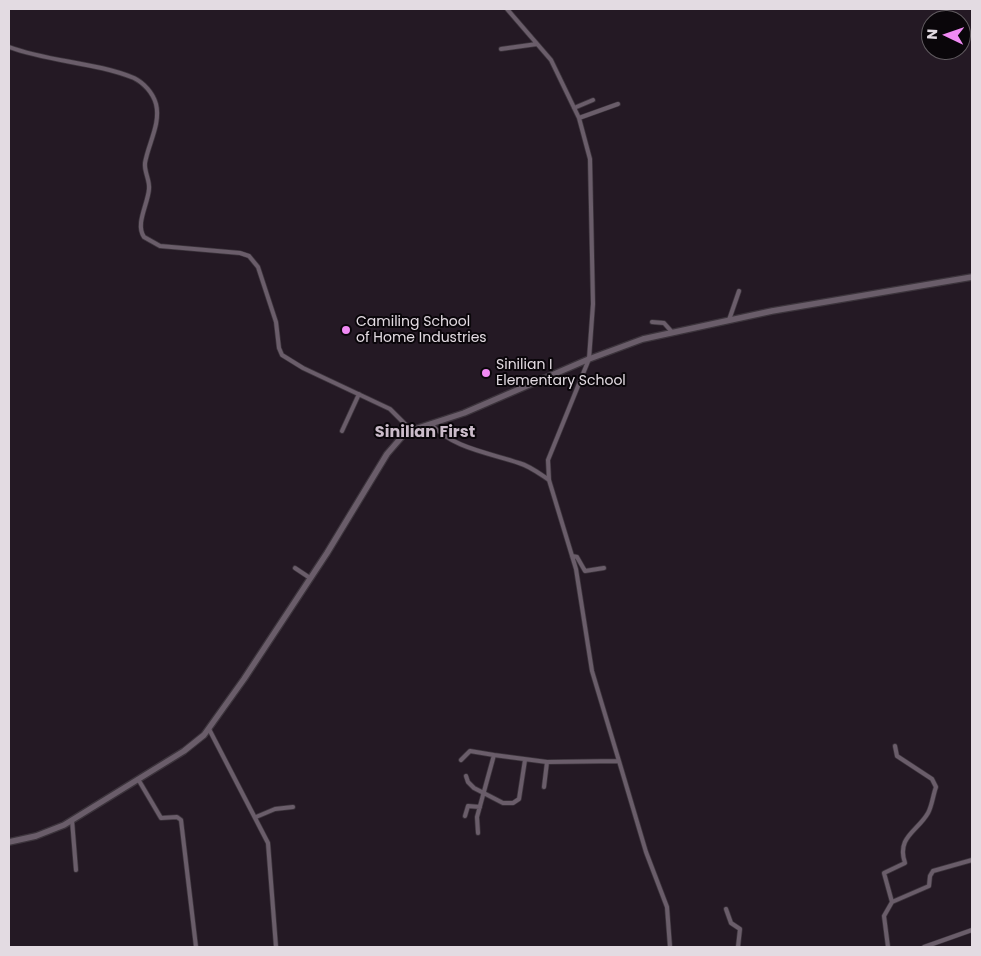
<!DOCTYPE html>
<style>
body{margin:0}
#map{position:relative;width:981px;height:956px;overflow:hidden;background:#241924;font-family:Poppins,sans-serif}
canvas{display:block}
.frame{position:absolute;inset:0;border:10px solid #e3dbe2;pointer-events:none}
.north{position:absolute;left:921px;top:10px;width:50px;height:50px;box-sizing:border-box;background:#0a060a;border:1px solid #615b60;border-radius:50%;rotate:273deg;font-size:14px;font-weight:700;line-height:20px;text-align:center;color:#e3dbe2}
.north::after{content:'';display:block;margin:auto;width:18px;height:22px;background:#f18af4;clip-path:polygon(50% 0,100% 100%,50% 72%,0 100%)}
</style>
<div id="map">
<canvas width="981" height="956"></canvas>
<div class="frame"></div>
<div class="north">N</div>
</div>
<script>
const g = document.querySelector('canvas').getContext('2d');
g.lineJoin = 'round';
function trace(path, color, width, dash) { g.strokeStyle = color; g.lineWidth = width; g.lineCap = dash ? 'butt' : 'round'; g.setLineDash(dash || []); g.stroke(path); }
function write(font, color, halo, rows, align = 'center') {
  g.font = font + ' Poppins,sans-serif'; g.lineWidth = 4; g.setLineDash([]); g.textBaseline = 'middle'; g.strokeStyle = halo; g.fillStyle = color; for (const [text, x, y, turn = 0] of rows) {
    g.save(); g.translate(x, y); g.rotate((+turn || 0) * Math.PI / 180); g.textAlign = isNaN(turn) ? turn : align; if (halo) g.strokeText(text, 0, 0); g.fillText(text, 0, 0); g.restore();
  }
}
const street = new Path2D(`
 M9,47C49,62 95,62 134,78C144,83 153,93 156,104C161,124 148,144 145,163C144,172 150,180 149,189C148,204 135,224 144,237L160,246L240,253L249,256L258,267L276,322L279,348L282,355L303,368L390,409L411,430
 M501,49L537,44
 M574,108L593,100
 M579,118L618,104
 M729,320L739,291
 M652,322L664,323L672,332
 M431,424C452,448 490,453 519,463C530,466 540,474 549,480
 M342,431L359,394
 M572,556L577,557L585,571L604,568
 M295,568L310,578
 M209,729L268,843L276,947
 M461,760L470,751L494,755
 M619,761L646,852L667,907L670,947
 M466,776L468,782L474,788L503,803H513L519,799L525,760
 M138,779L161,818L177,817L181,820L196,947
 M544,787L547,762
 M465,816L468,806L480,807
 M256,817L275,809L293,807
 M72,820L76,870
 M478,833L477,817L494,755L547,762L619,761L592,671L576,569L549,480L548,460L589,359L593,304L590,159L579,118L551,60L507,9
 M892,902L929,886L930,876L933,871L972,860
 M726,909L731,923L740,929L738,947
 M888,947L884,916L892,902L884,873L905,863C896,837 918,831 928,813C932,806 933,795 936,787L932,779L897,756L895,746
 M924,947L972,930`);
const secondary = new Path2D(`
 M9,842L36,836L64,825L184,751L204,735L244,679L327,553L387,454L406,432L464,413L589,359L643,339L772,311L972,277`);
const markers = [
 [346,330,5,"#f18af4"],
 [486,373,5,"#f18af4"]
];
const poiNames = [
 ["Camiling School",356,322],
 ["of Home Industries",356,338],
 ["Sinilian I",496,365],
 ["Elementary School",496,381]
];
const quarterNames = [
 ["Sinilian First",425,433]
];
trace(street, '#3c343c', 5.5);
trace(secondary, '#3c343c', 8);
trace(street, '#6a5d6a', 4);
trace(secondary, '#6a5d6a', 5.5);
for (const [x, y, r, color] of markers) { const dot = new Path2D(); dot.arc(x, y, r, 0, 2 * Math.PI); g.fillStyle = color; g.fill(dot); trace(dot, '#0a060a', 2); }
write('14px', '#e3dbe2', '#0a060a', poiNames, 'left');
write('bold 16px', '#cbbcca', '#0a060a', quarterNames);
</script>
